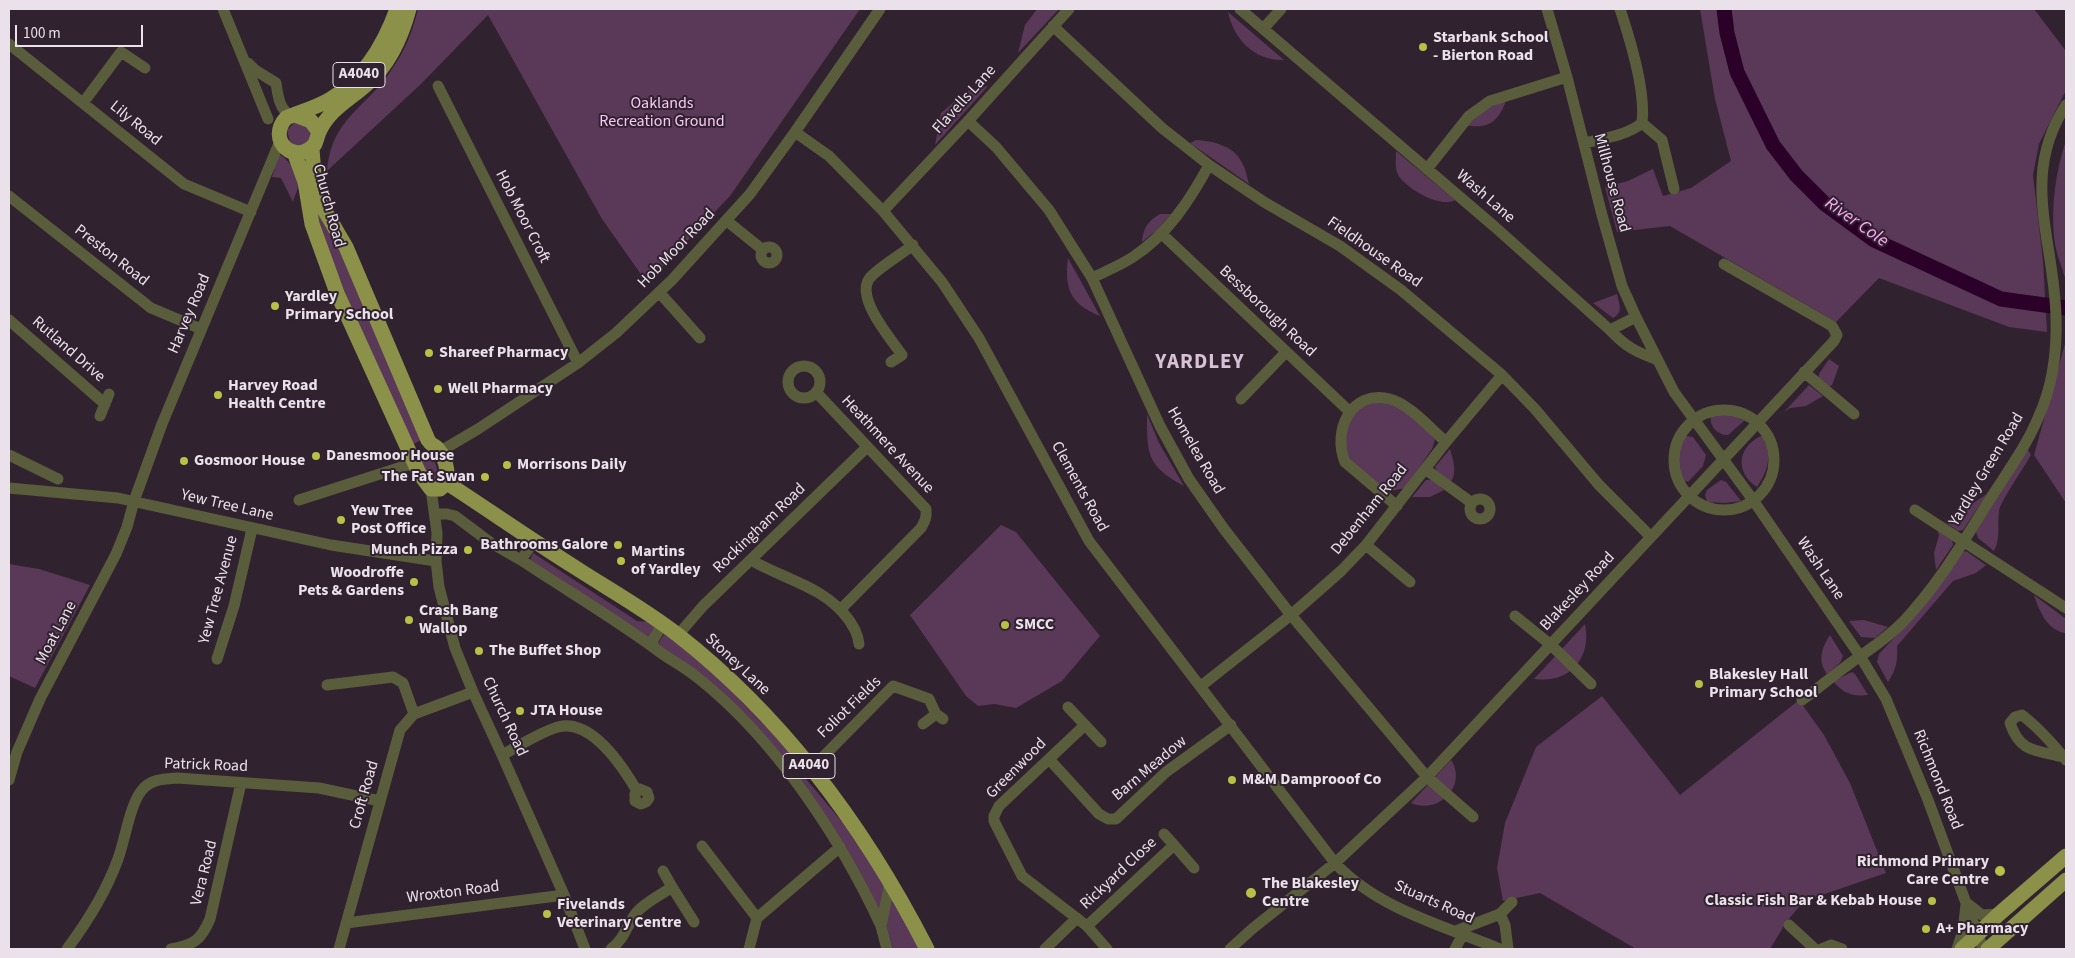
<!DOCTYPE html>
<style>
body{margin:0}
#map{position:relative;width:2075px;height:958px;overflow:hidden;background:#312230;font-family:"Source Sans 3",sans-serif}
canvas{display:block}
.frame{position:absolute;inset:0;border:10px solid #ebe1ea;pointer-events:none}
.scale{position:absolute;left:15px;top:25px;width:128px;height:22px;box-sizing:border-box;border:2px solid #ebe1ea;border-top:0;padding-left:6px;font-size:15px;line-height:18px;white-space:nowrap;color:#ebe1ea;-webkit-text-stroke:4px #312230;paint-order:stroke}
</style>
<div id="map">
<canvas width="2075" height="958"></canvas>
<div class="frame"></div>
<div class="scale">100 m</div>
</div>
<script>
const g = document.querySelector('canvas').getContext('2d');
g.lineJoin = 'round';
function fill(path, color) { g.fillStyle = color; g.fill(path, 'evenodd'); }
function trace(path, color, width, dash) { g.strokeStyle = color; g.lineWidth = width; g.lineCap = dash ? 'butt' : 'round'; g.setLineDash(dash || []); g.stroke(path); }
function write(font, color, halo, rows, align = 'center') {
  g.font = font + ' "Source Sans 3",sans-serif'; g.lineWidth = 4; g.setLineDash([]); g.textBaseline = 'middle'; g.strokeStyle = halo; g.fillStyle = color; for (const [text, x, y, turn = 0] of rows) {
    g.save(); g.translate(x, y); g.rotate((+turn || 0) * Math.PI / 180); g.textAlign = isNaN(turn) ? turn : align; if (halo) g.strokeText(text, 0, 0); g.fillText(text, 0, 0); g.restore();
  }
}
const green = new Path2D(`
 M418,9H860L730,196L647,283L602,219L488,15L421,84L327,171C332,117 366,109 392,69C405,51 413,30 418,9Z
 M1037,9H1059L1018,53L1025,25Z
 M1700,9H2034L2066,51V90L2039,144L2033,175L2043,261L2047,332L2009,327L1879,278L1836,322L1670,226L1617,232L1605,187L1628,181L1653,169L1663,196L1691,188L1731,161L1715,99Z
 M1228,12L1284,60C1255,61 1234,40 1228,12Z
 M988,86L935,145L941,113L967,91Z
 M1507,98C1499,121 1490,130 1464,125L1470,118Z
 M296,121L313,130L310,143L297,147L290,142L287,130Z
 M1196,140C1211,141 1233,145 1241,161C1245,167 1247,176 1249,184L1190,143Z
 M2066,140V281C2062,267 2055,251 2054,236C2051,204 2056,171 2066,140Z
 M1396,151L1455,200C1441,209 1402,187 1397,172C1395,166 1396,157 1396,151Z
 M279,154C289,160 299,173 298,185C298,191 294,197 293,202L281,178L272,177Z
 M317,205L341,252L421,440L412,445L362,335L316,220Z
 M1160,214H1171L1157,230L1142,242C1143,228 1148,221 1160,214Z
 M1068,258L1100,316C1071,304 1064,290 1068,258Z
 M1617,294C1619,304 1624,312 1613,318L1593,303Z
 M2066,340V503L2034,455Z
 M1829,359L1839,366L1832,385L1829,387L1818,379L1819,374Z
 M1809,385L1823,396L1806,406L1790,408L1784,412Z
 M1378,401C1407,407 1414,419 1435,439L1432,449L1405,488L1386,492C1376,484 1357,472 1350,461C1345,454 1345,448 1346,439C1349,416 1355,407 1378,401Z
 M1717,413L1732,415L1745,420L1728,435C1718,435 1709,427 1711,416Z
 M1147,414L1159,443L1184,486C1146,466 1147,453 1147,414Z
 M1686,436L1693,437L1706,455L1703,466L1688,482L1682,479C1679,465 1674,448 1686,436Z
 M1761,436C1774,452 1768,471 1757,487C1735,473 1737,447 1761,436Z
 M2027,448L2031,455C2025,466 2000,502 1999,511C1997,524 2001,538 1994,551L1978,538L1976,532Z
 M1450,449C1453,460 1458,473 1450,483L1437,473L1435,467Z
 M426,451C434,456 440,471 437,481L434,483L419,460V455Z
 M1426,480H1433L1444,490L1430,497H1412Z
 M1721,480L1726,482L1741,501L1725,503L1707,502L1705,495L1707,490Z
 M1987,494L1963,530L1958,531L1945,522Z
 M1001,525L1016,532L1100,636L1062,681L1016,708L994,704L978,706L966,696L910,615Z
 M1937,529L1952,539L1953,545L1936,570L1934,553L1939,535Z
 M1966,551L1986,565L1976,573L1953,581L1897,646C1898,661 1896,670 1888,682L1877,662L1879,654L1918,612L1961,553Z
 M533,553L637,621L649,622L657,627L649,639L530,560Z
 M9,564L39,569L90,585L35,688L9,676Z
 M2034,595L2066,619V633C2047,631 2039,610 2034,595Z
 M1864,620L1888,627L1875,638L1861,637L1849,621Z
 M1585,624C1592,658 1570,684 1534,679Z
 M665,633L712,671L794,756L796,761L792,767L788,766L658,644Z
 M1830,635L1843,656L1840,663L1827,674C1817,661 1822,647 1830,635Z
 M1852,672L1855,674L1868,695C1852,697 1843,693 1833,681Z
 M1602,696L1680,795L1799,700L1824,735L1850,783L1886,873L1804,901L1787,921L1770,949H1636L1540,893L1503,901L1497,868L1505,823L1536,747Z
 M1451,760C1468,786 1438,815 1411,803Z
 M801,773L854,836L886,885L880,910L877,909L799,780Z
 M890,892L920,949H893L886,924Z`);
const river = new Path2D(`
 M1724,9L1727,33L1737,72L1773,145L1796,175L1825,204L1874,240L2001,299L2066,308`);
const minor = new Path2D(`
 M223,9L268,119
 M1240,9L1495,227L1610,330C1626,347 1636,352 1658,360
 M1547,9L1567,77L1602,215L1622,286L1636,317L1674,392L1753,500L1860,656L1886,699L1928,800L1983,949
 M1053,26L1162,128L1209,165L1264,202L1340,246L1401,290L1502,375L1535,409L1599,485L1651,537
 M1263,29L1281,9
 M9,44L184,184L251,212
 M248,63L255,70L276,83C278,96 279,109 291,116
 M438,86L578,363
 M83,103L121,52L145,68
 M968,121L996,147L1049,210L1092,278L1160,426L1189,479L1224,529L1291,615L1427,777L1473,817
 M1642,123L1662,140L1674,189
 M795,132L829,156L883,211L942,282L979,338L1089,541L1335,863C1378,909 1444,926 1500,949
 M1584,143C1604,138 1626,136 1642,123C1646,93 1630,39 1620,9
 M1427,169L1469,116L1490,101L1567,77
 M9,196L151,308L201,329
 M883,211L968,121L1069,9
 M727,221L763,250
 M1162,234L1350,412
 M761 255a8 8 0 1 1 16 0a8 8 0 1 1-16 0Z
 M1092,278C1106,271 1121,265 1133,257C1168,234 1190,200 1209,165
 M659,292L700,338
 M9,320L105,404
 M1610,330L1636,317
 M891,362L902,355C891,339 856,299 869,279C876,269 902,254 913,245
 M788 382a16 16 0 1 1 32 0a16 16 0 1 1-32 0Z
 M1804,372L1854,414
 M816,392L926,509C927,517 925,521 921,528L841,609
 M1241,399L1286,352
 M1674 460a50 50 0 1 1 100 0a50 50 0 1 1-100 0Z
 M100,416L109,394
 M439,452L478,429L578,363L616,333L672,280L750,194L795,132L880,9
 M9,455L58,479
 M1425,469L1472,503
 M9,488L118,498L331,545L436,561
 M431,489L437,533L436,561L439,587L455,648L473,692L502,755L564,895L585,949
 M1470 509a10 10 0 1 1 20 0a10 10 0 1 1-20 0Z
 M299,500L414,463
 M1397,506L1345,462C1332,431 1351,389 1390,399C1409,404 1431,429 1446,442
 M1915,510L2066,608
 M436,514H447L455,516L491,543L521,560
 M534,541L521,560C566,590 614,618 657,650C670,660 685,667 698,678C775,739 840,837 881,926
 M1366,545L1410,582
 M751,560C785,580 824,586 849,620C854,628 858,634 859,644
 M1515,616L1551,645L1591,684
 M678,635L703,606L866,448
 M653,647V640L663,624
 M217,659L234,606L252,529
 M327,685L393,677L403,683L414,714
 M1201,686L1291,615L1341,571L1366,545L1446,442L1502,375
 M1802,700C1821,686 1840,670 1859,657C1875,646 1889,636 1903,622C1939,584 1965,539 1992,496C2008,471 2027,445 2038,418C2052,388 2057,351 2056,318C2055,242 2019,177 2066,105
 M1068,707L1085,725L999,806L994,816V821L1022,876L1087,926L1107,949
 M923,724L936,714L943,719
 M1085,725L1101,742
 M502,755C519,746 540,732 558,727C591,718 623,767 637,791L640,789L647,792L649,798L646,802L641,804L635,801V794L637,791
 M2063,757C2036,750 2020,753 2010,723L2015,717L2022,715C2039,728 2053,744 2066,760
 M1049,759L1099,814L1108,819H1116L1166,772L1231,725
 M811,769L893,686L929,699L936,714
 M9,780L17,752L40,699L116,554L127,527L134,501L162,424L280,141
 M1164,834L1174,845
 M702,846L757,918L840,847
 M663,871L672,887
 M1968,904L1982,915L1999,914
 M1500,914L1512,902
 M346,923L564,895
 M1789,925L1815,949
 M1087,926L1174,845L1194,868
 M1456,931L1500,914L1505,925L1508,949
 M67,949C88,921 106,892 118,859C125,840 130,804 142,790C151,779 164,779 177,778L319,788L380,801
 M171,949C194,945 201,940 210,919L241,783
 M339,949L400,730L414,714L473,692
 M611,949C626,937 626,926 636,913C645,902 661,895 672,887L694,922
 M749,949L757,918
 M887,949L881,926L890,882
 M1045,949L1077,918
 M1230,949L1252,929L1335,863L1427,777L1834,341L1837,335L1832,326L1724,264
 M1455,949L1463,934
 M1821,949L1831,945L1842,949
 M1957,949L1963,931L1966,905`);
const major = new Path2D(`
 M295,115L311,121L319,132L315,144C295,167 266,140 286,118C300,112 315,108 329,100C363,80 384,45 397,9
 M319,132C329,109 351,99 368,83C389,64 402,35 409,9
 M294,152L305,182L312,224L337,293L419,473L431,489H440C452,481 447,459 437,448C433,445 431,445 428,440L346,247L319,201L315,187L312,149
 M447,483C490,511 533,541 576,568C610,590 646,610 678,635C784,718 866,830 927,949
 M1962,949L1999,914L2066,856
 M1988,949L2066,880`);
const markers = [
 [1423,47,5,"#b9c046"],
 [275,306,5,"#b9c046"],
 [429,353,5,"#b9c046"],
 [438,389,5,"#b9c046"],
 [218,395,5,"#b9c046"],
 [316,456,5,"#b9c046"],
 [184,461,5,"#b9c046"],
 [507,465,5,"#b9c046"],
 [485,477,5,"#b9c046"],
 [341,520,5,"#b9c046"],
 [618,545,5,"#b9c046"],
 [468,550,5,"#b9c046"],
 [621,561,5,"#b9c046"],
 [414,582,5,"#b9c046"],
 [409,620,5,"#b9c046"],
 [1005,625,5,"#b9c046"],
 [479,651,5,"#b9c046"],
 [1699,684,5,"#b9c046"],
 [520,711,5,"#b9c046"],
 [1232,780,5,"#b9c046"],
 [2000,871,6,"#b9c046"],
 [1251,893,6,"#b9c046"],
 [1932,901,5,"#b9c046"],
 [547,914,5,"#b9c046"],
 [1926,929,5,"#b9c046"]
];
const shields = [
 [359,75,52],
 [809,766,52]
];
const shieldNames = [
 ["A4040",359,75],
 ["A4040",809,766]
];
const poiNames = [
 ["Starbank School",1433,38],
 ["- Bierton Road",1433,56],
 ["Yardley",285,297],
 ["Primary School",285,315],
 ["Shareef Pharmacy",439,353],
 ["Harvey Road",228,386],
 ["Health Centre",228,404],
 ["Well Pharmacy",448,389],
 ["Danesmoor House",326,456],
 ["Gosmoor House",194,461],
 ["Morrisons Daily",517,465],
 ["The Fat Swan",475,477,"right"],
 ["Yew Tree",351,511],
 ["Post Office",351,529],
 ["Bathrooms Galore",608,545,"right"],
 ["Munch Pizza",458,550,"right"],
 ["Martins",631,552],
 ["of Yardley",631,570],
 ["Woodroffe",404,573,"right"],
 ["Pets & Gardens",404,591,"right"],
 ["Crash Bang",419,611],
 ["Wallop",419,629],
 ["SMCC",1015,625],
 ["The Buffet Shop",489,651],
 ["Blakesley Hall",1709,675],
 ["Primary School",1709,693],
 ["JTA House",530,711],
 ["M&M Damprooof Co",1242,780],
 ["Richmond Primary",1989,862,"right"],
 ["Care Centre",1989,880,"right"],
 ["The Blakesley",1262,884],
 ["Centre",1262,902],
 ["Classic Fish Bar & Kebab House",1922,901,"right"],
 ["Fivelands",557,905],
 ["Veterinary Centre",557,923],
 ["A+ Pharmacy",1936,929]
];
const streetNames = [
 ["Flavells Lane",965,100,-48],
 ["Lily Road",135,124,39],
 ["Millhouse Road",1611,183,75],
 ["Wash Lane",1485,197,41],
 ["Church Road",328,206,75],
 ["Hob Moor Croft",522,217,63],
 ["Hob Moor Road",677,249,-46],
 ["Fieldhouse Road",1374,253,35],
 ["Preston Road",111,256,38],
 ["Bessborough Road",1267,312,43],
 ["Harvey Road",190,314,-67],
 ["Rutland Drive",68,350,41],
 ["Heathmere Avenue",887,445,47],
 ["Homelea Road",1195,451,60],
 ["Yardley Green Road",1987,470,-59],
 ["Clements Road",1079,487,61],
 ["Yew Tree Lane",227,506,13],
 ["Debenham Road",1370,510,-51],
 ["Rockingham Road",760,529,-44],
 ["Wash Lane",1820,569,56],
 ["Yew Tree Avenue",219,590,-75],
 ["Blakesley Road",1578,592,-47],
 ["Moat Lane",57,633,-62],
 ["Stoney Lane",737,665,43],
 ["Foliot Fields",850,708,-44],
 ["Church Road",504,717,65],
 ["Patrick Road",206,766,2],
 ["Greenwood",1017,769,-45],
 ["Barn Meadow",1150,769,-40],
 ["Richmond Road",1937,780,68],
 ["Croft Road",365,795,-74],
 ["Vera Road",205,873,-76],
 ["Rickyard Close",1119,874,-43],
 ["Wroxton Road",453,893,-7],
 ["Stuarts Road",1434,903,24]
];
const parkNames = [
 ["Oaklands",662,104],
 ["Recreation Ground",662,122]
];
const waterNames = [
 ["River Cole",1856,223,35]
];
const districtNames = [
 ["YARDLEY",1200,363]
];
fill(green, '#5a3858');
trace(river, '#2b012a', 15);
trace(minor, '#5a5d3b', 11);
trace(major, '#8c9149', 15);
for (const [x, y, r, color] of markers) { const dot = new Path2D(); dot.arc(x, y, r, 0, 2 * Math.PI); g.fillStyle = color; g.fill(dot); trace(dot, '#312230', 2); }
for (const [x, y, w] of shields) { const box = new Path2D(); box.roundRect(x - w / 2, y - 12.5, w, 25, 4); g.fillStyle = '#312230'; g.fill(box); trace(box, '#ebe1ea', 1); }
write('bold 15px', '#ebe1ea', null, shieldNames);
write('bold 16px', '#ebe1ea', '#312230', poiNames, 'left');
write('16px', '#ebe1ea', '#312230', streetNames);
write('16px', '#fac6f6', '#312230', parkNames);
write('italic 18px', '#fda8f9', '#312230', waterNames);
g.letterSpacing = '1px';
write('bold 21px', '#d6c2d4', '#312230', districtNames);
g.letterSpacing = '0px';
</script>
